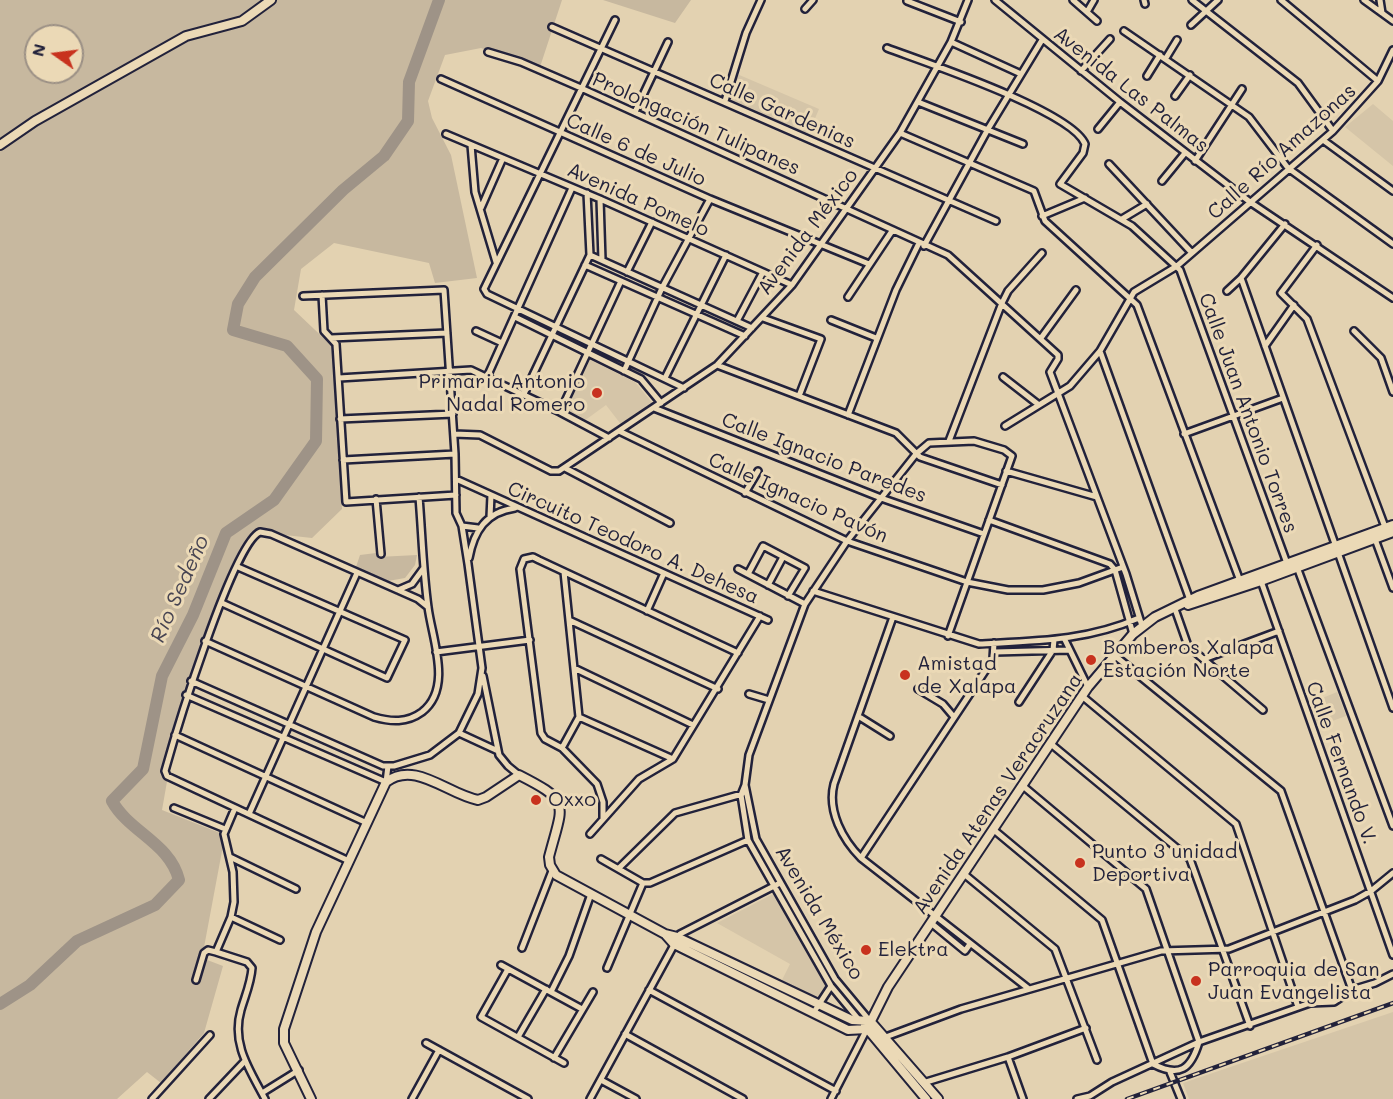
<!DOCTYPE html>
<meta charset="utf-8">
<style>
body{margin:0}
#map{position:relative;width:1393px;height:1099px;overflow:hidden;background:#e3d2b1;font-family:Mali,sans-serif}
canvas{display:block}
.north{position:absolute;left:24px;top:24px;width:60px;height:60px;box-sizing:border-box;background:#ebd9b6;border:2px solid #9b9085;border-radius:50%;rotate:284deg;font-size:16px;font-weight:700;line-height:24px;text-align:center;color:#22223b}
.north::after{content:'';display:block;margin:auto;width:21px;height:27px;background:#c8321e;clip-path:polygon(50% 0,100% 100%,50% 72%,0 100%)}
</style>
<div id="map">
<canvas width="1393" height="1099"></canvas>
<div class="north">N</div>
</div>
<script>
const g = document.querySelector('canvas').getContext('2d');
g.lineJoin = 'round';
function fill(path, color) { g.fillStyle = color; g.fill(path, 'evenodd'); }
function trace(path, color, width, dash) { g.strokeStyle = color; g.lineWidth = width; g.lineCap = dash ? 'butt' : 'round'; g.setLineDash(dash || []); g.stroke(path); }
function write(font, color, halo, rows, align = 'center') {
  g.font = font + ' Mali,sans-serif'; g.lineWidth = 6; g.setLineDash([]); g.textBaseline = 'middle'; g.strokeStyle = halo; g.fillStyle = color; for (const [text, x, y, turn = 0] of rows) {
    g.save(); g.translate(x, y); g.rotate((+turn || 0) * Math.PI / 180); g.textAlign = isNaN(turn) ? turn : align; if (halo) g.strokeText(text, 0, 0); g.fillText(text, 0, 0); g.restore();
  }
}
const built = new Path2D(`
 M737,74L819,109L808,135L730,100Z
 M1373,104L1393,121V166L1345,127Z
 M590,360L635,382L654,405L623,427L606,405L584,421L565,410Z
 M1337,692L1346,716L1316,727L1308,704Z
 M775,893L827,985L817,1002L780,984L790,964L717,923Z
 M1393,1012V1099H1189L1183,1083Z`);
const green = new Path2D(`
 M0,0H562L539,70L481,48L445,55L428,101L432,118L451,155L477,278L435,283L429,263L334,243L301,269L294,310L333,347L334,364L344,400L338,433L342,509L312,538L257,532L181,702L162,810L225,835L202,958L223,966L204,1033L161,1083L147,1072L117,1099H0ZM36,36H72V72H36Z
 M603,0H691L675,23Z
 M376,553L378,557L417,555L415,565L405,578L388,581L356,567L360,555Z`);
const river = new Path2D(`
 M0,1004L30,985L77,941L155,905L179,880C170,843 129,832 112,801L143,769L162,676L193,615L226,533L274,500L316,441L317,379L287,346L233,330L238,304L255,277L343,190L384,156L408,121L409,82L439,0`);
const street = new Path2D(`
 M995,0L1120,102L1250,202L1393,298
 M1073,0L1097,21
 M1144,0L1145,4
 M1192,0L1298,83L1333,131
 M1281,0L1378,81
 M1364,0L1393,21
 M1380,0L1382,13
 M907,1L961,22
 M805,9L813,0
 M1087,12L1094,0
 M615,20L484,289L487,294L684,388
 M1191,25L1218,0
 M552,27L996,221
 M1124,31L1249,117L1288,168L1393,244
 M951,42L1021,74
 M887,48C924,62 1072,111 1085,144L1083,153L1060,184L1132,226L1180,270L1288,566
 M488,52L521,62L581,88L948,255L1058,355V359L1050,372L1126,574L1142,626
 M1166,58L1177,40
 M1081,71L1110,39
 M1147,76L1160,55
 M441,79L710,199L869,264
 M1175,96L1190,75
 M725,101L746,33L761,0
 M918,102L1023,144
 M635,112L668,42
 M1098,129L1120,102
 M900,133L1034,191L1045,221L1137,305L1240,581
 M446,134L600,199L792,285
 M1323,140L1393,191
 M471,145L475,192L496,262
 M1195,161L1242,89
 M1109,164L1192,253
 M1162,181L1185,153
 M600,199L602,260
 M481,208L503,158
 M1042,216L1085,198
 M1122,219L1147,204
 M1317,245L1281,293L1307,319L1385,527
 M924,246L988,129L1042,40
 M590,255L752,328
 M585,265L745,336
 M627,272L652,222
 M1241,278L1393,708
 M1227,291L1241,278L1285,224
 M322,295L324,331L336,344L346,502L456,495
 M848,297L892,231
 M515,317L641,379L661,403
 M763,318L821,339L799,396
 M831,320L876,338
 M737,321L763,272
 M476,331L502,343
 M1354,331L1381,358L1393,392
 M331,338L447,333
 M1041,338L1076,290
 M1265,346L1294,305
 M1100,351L1191,603
 M717,365L896,433L920,457L1002,485
 M624,371L662,288L710,199
 M487,377L572,188
 M1003,377L1039,405
 M339,378L471,370L560,412L609,438
 M665,378L726,255
 M524,394L590,255L587,193
 M654,408L881,498L984,534
 M560,412L621,281
 M848,415L896,290L919,243
 M340,419L453,414
 M1005,426L1070,386L1100,351L1134,292L1177,266L1333,131L1378,81L1393,50
 M619,431L847,541L967,582L1008,590H1043L1079,583L1123,567
 M454,434L480,435L551,471H559L717,365L792,285L900,133L951,42L968,0
 M1184,434L1283,398
 M949,441L1002,303L1008,291L1042,253
 M343,460L455,454
 M565,468L670,523
 M1006,471L1097,497
 M456,479L768,620
 M745,493L758,471
 M376,499L381,554
 M490,517L491,495
 M989,520L1110,564L1115,570L1133,634
 M462,526L478,528
 M1375,539L1393,588
 M469,558C474,531 486,512 515,508
 M1297,567L1393,826
 M738,569L805,604
 M748,574L763,546L805,568L788,596
 M1261,581L1393,955
 M768,585L783,557
 M398,590L412,584L423,569
 M813,591L979,644C1036,641 1086,641 1139,618
 M222,603L387,678L405,640L238,567
 M1175,609L1188,646L1263,710
 M647,611L664,573
 M893,617L834,784C827,811 843,840 861,858L1029,989
 M569,620L718,689
 M1065,640L1088,687
 M205,641L374,717C391,722 407,723 422,712C453,688 432,639 428,607C423,571 422,533 419,497
 M436,652L530,640
 M995,652L1069,650
 M1114,655L1281,791L1352,990
 M1204,659L1279,631
 M574,668L693,725
 M483,676L499,755L508,766L519,775
 M191,681L383,766H394L430,755L459,733L478,694L482,668L468,564L462,526L456,513L455,454L444,290L303,296
 M918,689L943,704L954,717
 M749,694L769,700
 M186,695L386,782L388,766
 M1082,696L1236,824L1298,1007
 M1019,702L1053,650L1054,640
 M858,716L890,736
 M579,717L673,759
 M459,733L498,751
 M175,735L367,823
 M1051,744L1190,859L1250,1026
 M562,748L579,717L564,572
 M745,785L756,839L835,979L870,1021
 M174,808L225,829
 M235,808L224,834L233,872L234,902L231,917L216,952L247,962L252,968C251,983 245,996 241,1010C231,1044 250,1070 265,1099
 M249,814L357,573
 M603,818V802L597,784L562,748L545,739L541,733L520,569L524,559L533,557L539,560L738,653
 M994,830L1102,920L1153,1064C1180,1078 1191,1069 1199,1042L1146,889L1023,786
 M590,834L639,779L673,759L760,616
 M230,857L296,889
 M861,858L993,659L994,643
 M601,859L643,883
 M349,861L167,776L165,771C175,735 233,543 260,532L271,534L418,599L428,607
 M619,868L675,813L742,794
 M964,874L1055,949L1097,1060
 M643,883H650L748,840
 M231,917L280,940
 M931,923L965,951L970,944
 M522,948L552,871
 M501,965L582,1009
 M607,968L643,883
 M508,969L481,1017L564,1063
 M196,980L204,953L208,950L216,952
 M649,990L836,1091
 M551,992L569,956L591,894
 M814,1012L831,986
 M860,1021L831,986L748,840L741,795L745,785L749,755L805,604L847,541L916,454L929,443L974,441L1004,450L1012,456L948,636
 M625,1034L743,1099
 M518,1037L546,989
 M883,1038L961,1009L1161,951L1229,949L1355,900L1371,891L1393,873
 M426,1043L528,1099
 M1008,1057L1023,1099
 M554,1058L593,992
 M1170,1072L1181,1099
 M601,1080L636,1099
 M923,1083L1008,1057L1086,1028
 M262,1093L299,1070
 M152,1099L210,1035
 M209,1099L244,1062
 M412,1099L439,1050
 M590,1099L680,934L780,883
 M831,1099L867,1029
 M1077,1099L1090,1096L1112,1082L1199,1042L1310,1003L1334,1002L1352,990L1375,983L1393,974`);
const secondary = new Path2D(`
 M0,145L35,121L186,36L242,21L271,0
 M1188,605L1261,581L1393,532
 M666,935L674,944L848,1030L867,1029L888,987L1088,687L1133,634L1155,617L1198,596L1393,525
 M865,1026L926,1099
 M311,1099L284,1043V1029L316,932L386,782C415,760 447,794 478,800L486,797L519,775C572,802 563,803 549,857L550,865L556,875L665,934L677,937L852,1020L870,1021L938,1099`);
const rail = new Path2D(`
 M1127,1099L1393,1003`);
const markers = [
 [597,393,6,"#c8321e"],
 [1091,660,6,"#c8321e"],
 [905,675,6,"#c8321e"],
 [536,800,6,"#c8321e"],
 [1080,863,6,"#c8321e"],
 [866,950,6,"#c8321e"],
 [1196,981,6,"#c8321e"]
];
const streetNames = [
 ["Avenida Las Palmas",1131,90,38],
 ["Calle Gardenias",782,111,24],
 ["Prolongación Tulipanes",696,124,24],
 ["Calle 6 de Julio",636,150,24],
 ["Calle Río Amazonas",1282,152,-42],
 ["Avenida Pomelo",638,200,24],
 ["Avenida México",808,232,-53],
 ["Calle Juan Antonio Torres",1248,413,70],
 ["Calle Ignacio Paredes",824,458,21],
 ["Calle Ignacio Pavón",798,498,24],
 ["Circuito Teodoro A. Dehesa",633,543,24],
 ["Calle Fernando V.",1341,763,70],
 ["Avenida Atenas Veracruzana",998,794,-56],
 ["Avenida México",819,913,59]
];
const poiNames = [
 ["Primaria Antonio",585,382,"right"],
 ["Nadal Romero",585,405,"right"],
 ["Bomberos Xalapa",1103,648],
 ["Estación Norte",1103,671],
 ["Amistad",917,664],
 ["de Xalapa",917,687],
 ["Oxxo",548,800],
 ["Punto 3 unidad",1092,852],
 ["Deportiva",1092,875],
 ["Elektra",878,950],
 ["Parroquia de San",1208,970],
 ["Juan Evangelista",1208,993]
];
const waterNames = [
 ["Río Sedeño",180,589,-66]
];
fill(built, '#d5c5a8');
fill(green, '#c7b89f');
trace(river, '#9e9387', 12);
trace(street, '#22223b', 10);
trace(secondary, '#22223b', 12);
trace(street, '#ebd9b6', 5);
trace(secondary, '#ebd9b6', 8);
trace(rail, '#22223b', 4.5);
trace(rail, '#ebd9b6', 2, [7]);
for (const [x, y, r, color] of markers) { const dot = new Path2D(); dot.arc(x, y, r, 0, 2 * Math.PI); g.fillStyle = color; g.fill(dot); trace(dot, '#ebd9b6', 2); }
write('20px', '#22223b', '#ebd9b6', streetNames);
write('20px', '#22223b', '#ebd9b6', poiNames, 'left');
write('italic 21px', '#474452', '#ebd9b6', waterNames);
</script>
